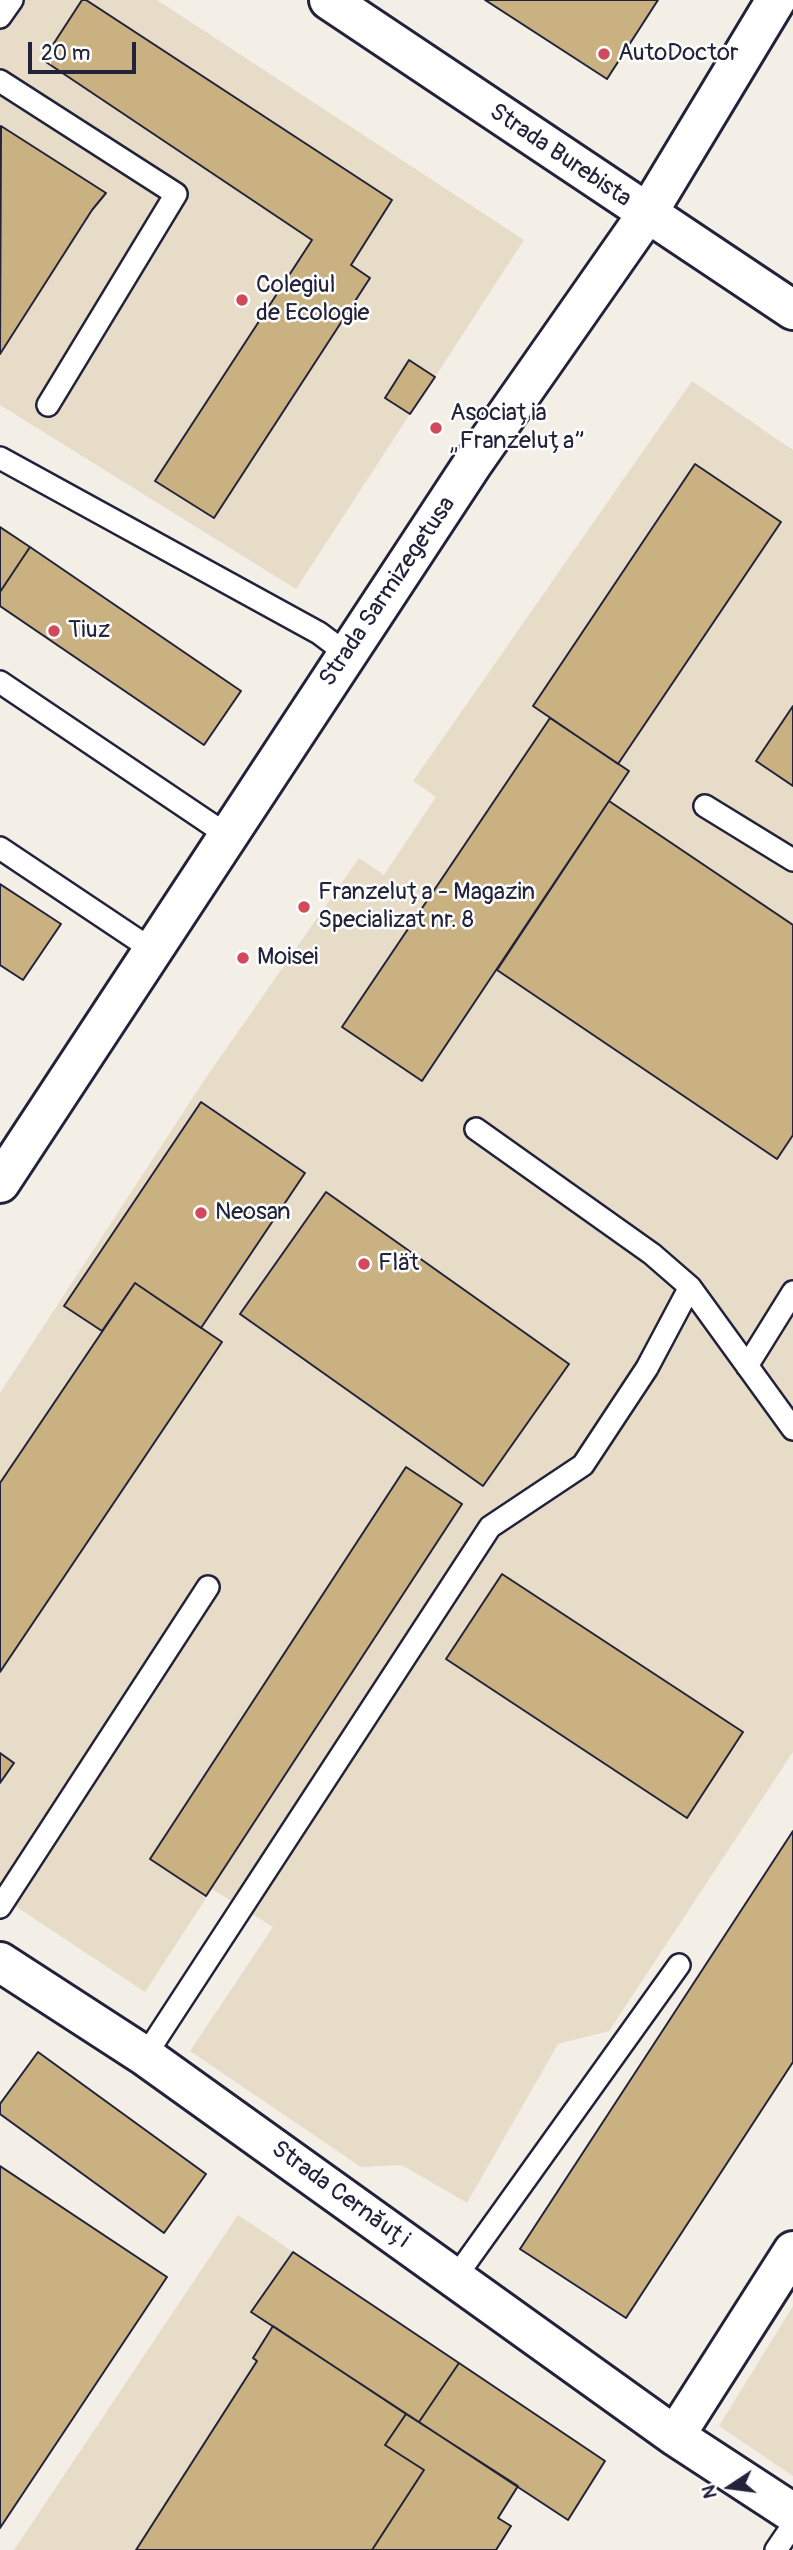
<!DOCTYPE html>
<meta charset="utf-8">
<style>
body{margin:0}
#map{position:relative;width:793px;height:2550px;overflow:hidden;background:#f4efe6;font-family:Pangolin,sans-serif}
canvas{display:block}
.north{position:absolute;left:695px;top:2452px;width:70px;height:70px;-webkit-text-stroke:5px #fff;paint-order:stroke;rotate:257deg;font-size:19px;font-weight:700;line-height:28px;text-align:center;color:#22223b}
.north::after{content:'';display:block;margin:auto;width:24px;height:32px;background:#22223b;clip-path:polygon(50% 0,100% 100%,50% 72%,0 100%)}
.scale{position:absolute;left:28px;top:42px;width:108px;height:32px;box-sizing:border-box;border:4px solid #22223b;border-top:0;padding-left:9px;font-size:21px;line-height:24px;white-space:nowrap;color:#22223b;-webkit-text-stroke:5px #fff;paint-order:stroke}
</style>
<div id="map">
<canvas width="793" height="2550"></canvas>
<div class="north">N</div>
<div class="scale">20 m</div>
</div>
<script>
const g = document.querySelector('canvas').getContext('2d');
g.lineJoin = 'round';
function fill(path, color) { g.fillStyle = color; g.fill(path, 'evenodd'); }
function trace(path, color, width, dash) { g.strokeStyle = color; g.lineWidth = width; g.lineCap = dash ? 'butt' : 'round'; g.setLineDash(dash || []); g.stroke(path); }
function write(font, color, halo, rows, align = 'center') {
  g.font = font + ' Pangolin,sans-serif'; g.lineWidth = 5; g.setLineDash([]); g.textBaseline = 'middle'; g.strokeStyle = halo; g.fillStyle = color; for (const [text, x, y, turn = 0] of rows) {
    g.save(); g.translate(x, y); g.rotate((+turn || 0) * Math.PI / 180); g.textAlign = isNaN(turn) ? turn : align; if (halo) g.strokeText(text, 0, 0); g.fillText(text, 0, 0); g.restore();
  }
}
const built = new Path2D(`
 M0,0H157L524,240L435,377L408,361L385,397L410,414L296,589L0,405Z
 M692,381L793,450V1752L609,2031L558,2044L467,2203L402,2165L361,2167L190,2051L273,1927L212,1889L145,1992L0,1896V1393L205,1079L359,858L384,875L436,797L413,781Z
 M238,2215L459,2363L419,2422L406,2414L372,2550H14Z
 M793,2306V2476L719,2426Z`);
const building = new Path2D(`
 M82,0H86L392,200L351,265L370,278L214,518L155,481L312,240L43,60Z
 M485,0H658L607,79Z
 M1,126L106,193L92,210L0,354Z
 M409,360L435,377L410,414L385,398Z
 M695,464L781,522L618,764L533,706Z
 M0,527L30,547L0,592Z
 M30,547L241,691L204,745L0,606V592Z
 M793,706V786L756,761Z
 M550,718L629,771L422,1081L342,1027Z
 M609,801L793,925V1135L777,1159L497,970Z
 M0,884L61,924L23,980L0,965Z
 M201,1102L305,1173L201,1328L135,1283L102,1331L64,1306Z
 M326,1192L569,1364L483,1486L240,1314Z
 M135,1283L222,1342L0,1672V1483Z
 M406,1467L462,1504L206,1896L150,1859Z
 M502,1574L743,1732L687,1818L446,1659Z
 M0,1753L14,1763L0,1783Z
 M793,1831V2062L626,2318L520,2249Z
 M38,2052L206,2174L164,2233L0,2114V2104Z
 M0,2166L167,2277L0,2528Z
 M293,2252L459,2363L419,2422L251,2312Z
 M273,2326L406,2414L385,2445L424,2470L372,2550H136L257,2361L253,2358Z
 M459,2363L605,2461L568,2520L419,2422Z
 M406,2414L518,2486L498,2518L511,2526L496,2550H372L424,2470L385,2445Z`);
const lane = new Path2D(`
 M0,17L12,0
 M0,81L176,194L48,405
 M0,458L319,633L347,654
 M0,682L227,835
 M705,806L793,860
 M0,848L154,951
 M476,1129L652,1254L690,1287L793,1429
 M747,1366L793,1292
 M0,1907L208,1587
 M145,2056L490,1527L583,1465L647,1368L690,1287
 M455,2278L679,1965
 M776,2550L793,2525`);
const street = new Path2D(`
 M0,1962L145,2056L675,2436L793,2513
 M675,2436L793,2251`);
const secondary = new Path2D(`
 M329,0L793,310
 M0,1183L473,463L647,214L776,0`);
const markers = [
 [604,54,7,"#d1495b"],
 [242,300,7,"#d1495b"],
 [436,428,7,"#d1495b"],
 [54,631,7,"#d1495b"],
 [304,907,7,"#d1495b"],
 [243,958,7,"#d1495b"],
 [201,1213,7,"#d1495b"],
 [364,1264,7,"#d1495b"]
];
const poiNames = [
 ["AutoDoctor",618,54],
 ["Colegiul",256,286],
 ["de Ecologie",256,314],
 ["Asociația",450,414],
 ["„Franzeluța”",450,442],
 ["Tiuz",68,631],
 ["Franzeluța - Magazin",318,893],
 ["Specializat nr. 8",318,921],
 ["Moisei",257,958],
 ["Neosan",215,1213],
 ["Flät",378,1264]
];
const streetNames = [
 ["Strada Burebista",560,156,34],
 ["Strada Sarmizegetusa",388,592,-56],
 ["Strada Cernăuți",340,2195,36]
];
fill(built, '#e7dcc8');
fill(building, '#cab181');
trace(building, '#22223b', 2);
trace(lane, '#22223b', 26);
trace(street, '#22223b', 44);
trace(secondary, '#22223b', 44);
trace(lane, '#fff', 21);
trace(street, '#fff', 38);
trace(secondary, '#fff', 38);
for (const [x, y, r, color] of markers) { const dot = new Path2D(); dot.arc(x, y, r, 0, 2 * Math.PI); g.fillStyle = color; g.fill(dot); trace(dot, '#fff', 2.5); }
write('24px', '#22223b', '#fff', poiNames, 'left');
write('24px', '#22223b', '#fff', streetNames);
</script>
